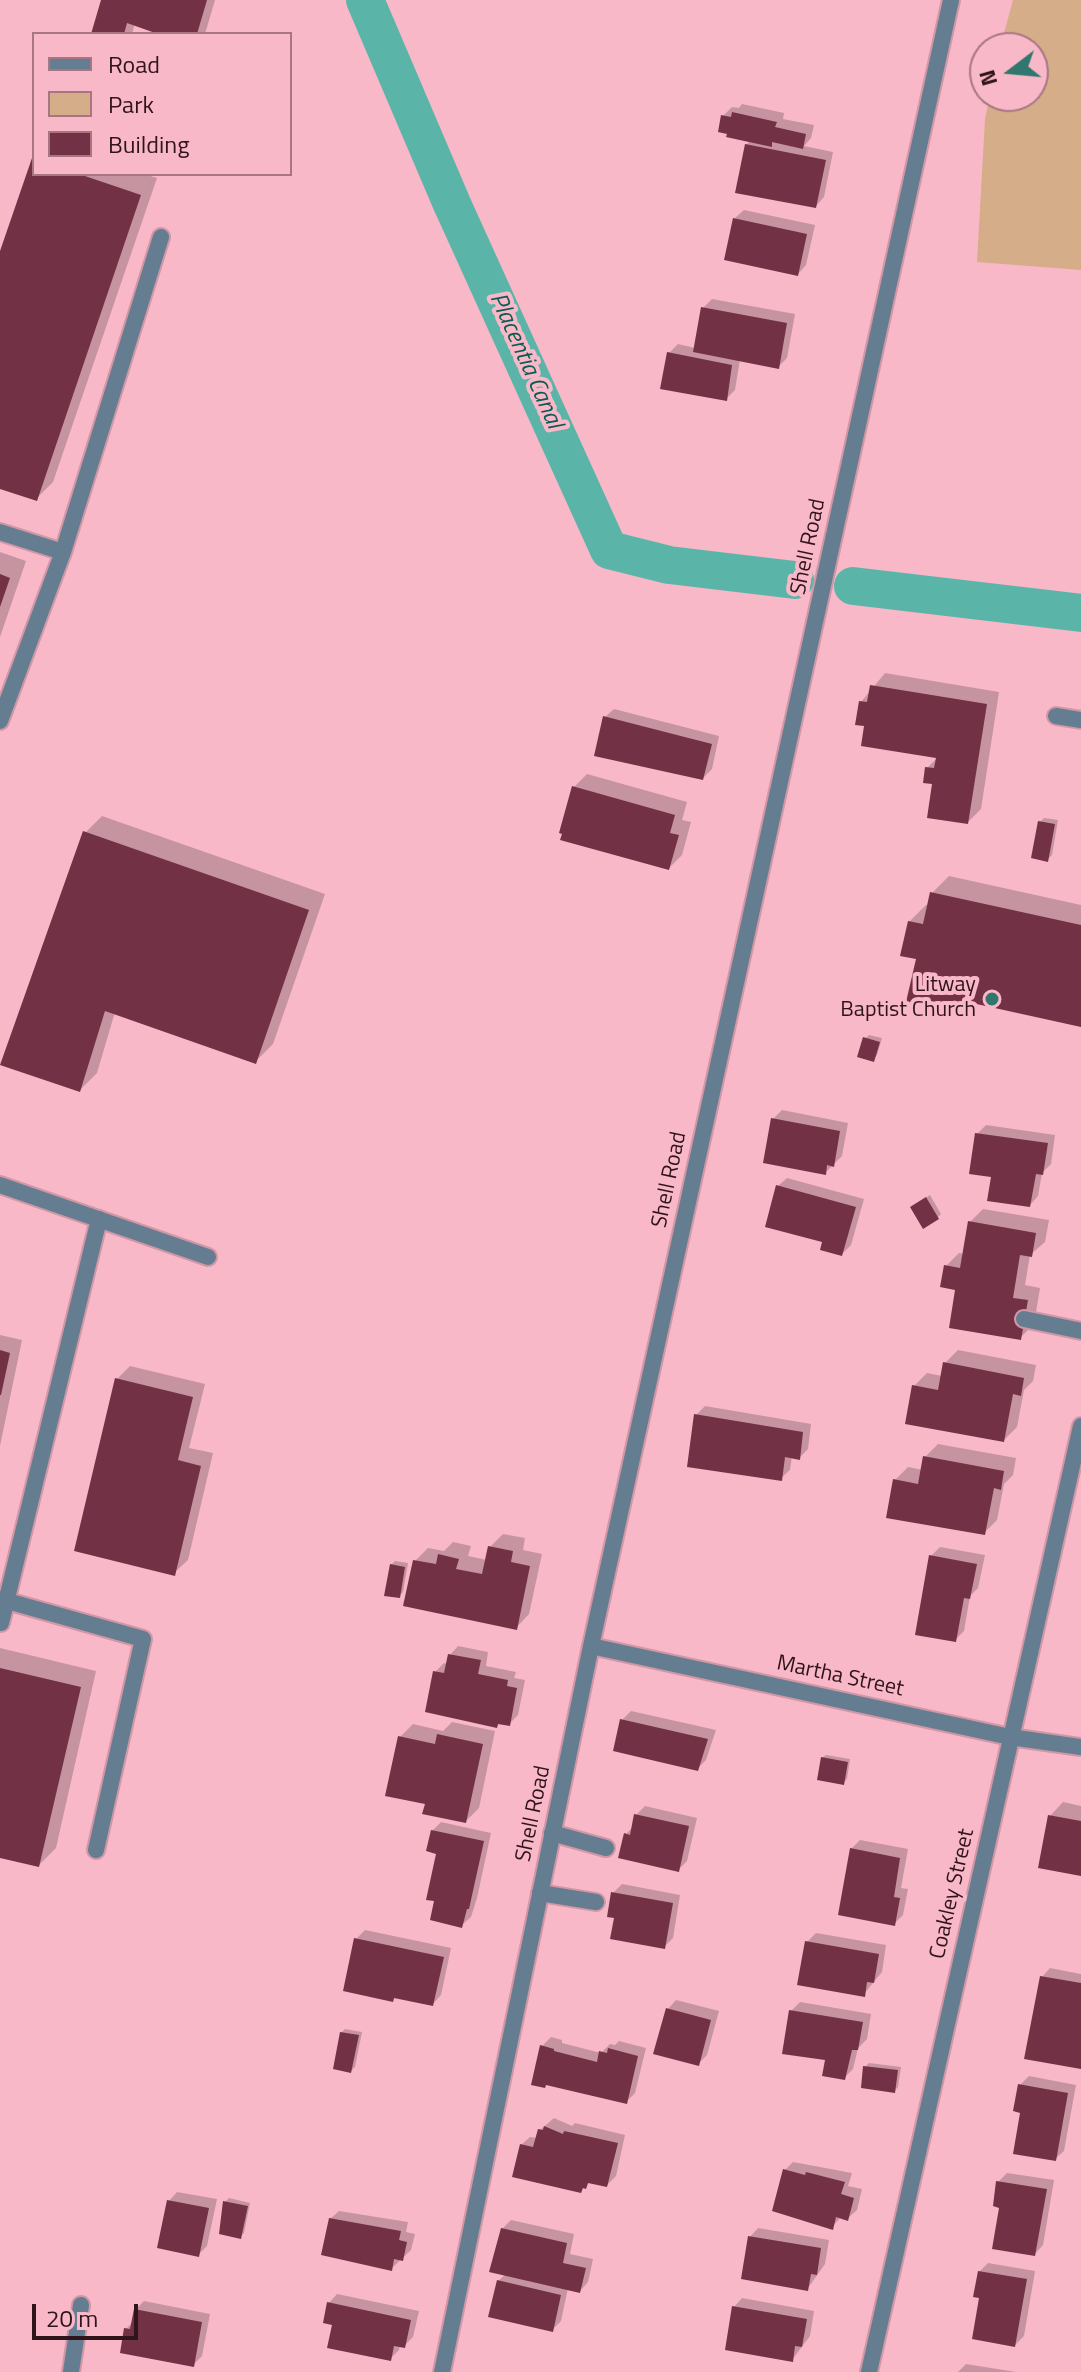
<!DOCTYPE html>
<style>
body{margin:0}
#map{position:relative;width:1081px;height:2372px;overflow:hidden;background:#f8b8c8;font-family:"Titillium Web",sans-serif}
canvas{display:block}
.legend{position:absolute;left:32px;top:32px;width:260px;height:144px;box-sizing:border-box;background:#f8b8c8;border:2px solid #a87683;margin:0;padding:10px 14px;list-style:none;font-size:24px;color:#30141c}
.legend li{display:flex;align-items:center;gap:16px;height:40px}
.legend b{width:40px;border:2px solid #a87683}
.north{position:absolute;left:969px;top:32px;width:80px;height:80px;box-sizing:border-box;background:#f8b8c8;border:2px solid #a87683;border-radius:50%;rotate:254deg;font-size:22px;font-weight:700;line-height:32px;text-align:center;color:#30141c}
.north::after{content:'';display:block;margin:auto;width:28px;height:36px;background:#31776d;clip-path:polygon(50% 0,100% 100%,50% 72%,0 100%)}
.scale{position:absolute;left:32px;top:2304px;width:106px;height:36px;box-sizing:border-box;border:4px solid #30141c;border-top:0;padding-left:10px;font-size:24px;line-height:28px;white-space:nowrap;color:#30141c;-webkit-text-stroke:6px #f8b8c8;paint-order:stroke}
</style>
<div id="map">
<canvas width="1081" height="2372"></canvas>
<ul class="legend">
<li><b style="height:10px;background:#657d90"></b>Road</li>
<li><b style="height:22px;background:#d5ad89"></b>Park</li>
<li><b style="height:22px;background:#723145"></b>Building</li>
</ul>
<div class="north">N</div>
<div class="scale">20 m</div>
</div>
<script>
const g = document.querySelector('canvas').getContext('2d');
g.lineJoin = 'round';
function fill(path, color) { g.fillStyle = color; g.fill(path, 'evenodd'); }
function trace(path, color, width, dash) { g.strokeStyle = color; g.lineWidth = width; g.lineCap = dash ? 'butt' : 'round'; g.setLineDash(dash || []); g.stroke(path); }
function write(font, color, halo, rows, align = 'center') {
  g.font = font + ' "Titillium Web",sans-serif'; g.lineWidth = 8; g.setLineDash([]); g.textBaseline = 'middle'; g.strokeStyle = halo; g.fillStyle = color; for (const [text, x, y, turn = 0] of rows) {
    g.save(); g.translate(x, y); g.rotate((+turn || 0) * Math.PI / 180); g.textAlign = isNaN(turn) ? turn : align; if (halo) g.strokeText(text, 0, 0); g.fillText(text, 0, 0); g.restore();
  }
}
const green = new Path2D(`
 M1013,0H1081V270L977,262L985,119L990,96H1033V48H1000Z`);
const shadow = new Path2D(`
 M103,0H215L205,34H160L135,23L132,34H94Z
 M742,104L784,113L783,119L814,125L811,138L804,146L833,152L824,197L816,206L746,145L751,140L729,133L723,116L732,107L739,108Z
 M33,159L34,174H144L157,178L53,482L36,499L0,486V257Z
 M744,210L815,225L806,265L798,274L735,218Z
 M712,299L795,314L787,358L778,367L740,359L735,390L726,399L669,353L678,344L695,348L703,308Z
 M0,552L26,561L0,637Z
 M885,673L999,692L981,809L968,822L934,782L927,768L939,756L866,725L861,702Z
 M614,709L719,736L712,769L703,778L605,717Z
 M587,774L687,802L682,820L691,822L682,855L669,868L574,787Z
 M102,816L325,894L273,1044L256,1061L115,1012L97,1073L80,1090L85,833Z
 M1044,818L1058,820L1052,855L1048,859L1040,822Z
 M949,876L1081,905V1025L979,1003L969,1013L918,958L909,922L926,905H929L932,893Z
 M869,1035L882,1038L877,1055L873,1059L865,1039Z
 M782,1110L848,1123L842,1156L825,1173L773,1119Z
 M986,1125L1055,1135L1051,1164L1042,1173L1038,1196L1030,1205L993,1176L977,1134Z
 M787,1178L864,1199L851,1245L842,1254L824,1241L778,1186Z
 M930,1195L941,1214L937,1218L912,1207Z
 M983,1209L1049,1220L1045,1242L1030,1255L1025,1285L1040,1288L1034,1324L1020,1338L958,1289L946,1266L959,1253L964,1254L970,1222Z
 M0,1335L22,1340L0,1446Z
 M958,1350L1036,1365L1033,1381L1024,1390L1017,1427L1004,1440L914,1386L927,1373L942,1376L945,1363Z
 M130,1366L205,1384L189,1448L213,1453L188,1560L174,1573L117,1379Z
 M705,1406L811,1424L808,1449L799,1458L792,1456L790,1470L781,1478L696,1415Z
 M938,1444L1016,1458L1013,1475L1004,1484L997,1520L984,1533L895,1480L908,1467L923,1470L925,1457Z
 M503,1534L525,1538L523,1550L542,1554L529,1614L516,1628L415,1561L428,1548L444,1551L453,1542L471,1546L468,1556L487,1560L490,1547Z
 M940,1547L985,1555L978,1588L970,1596L964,1631L955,1640L931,1556Z
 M395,1561L408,1563L403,1592L399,1596L391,1565Z
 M458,1646L488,1652L486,1666L516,1672L514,1678L525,1680L518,1715L509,1724L500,1722L497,1726L435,1672L444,1663L448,1664L450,1655Z
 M0,1648L96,1671L56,1848L39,1865L0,1856Z
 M631,1711L716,1730L706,1760L697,1769L622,1720Z
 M452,1722L495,1731L479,1808L466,1821L427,1803L400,1737L413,1724L443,1731Z
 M826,1755L850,1759L847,1779L843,1783L822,1758Z
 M1063,1802L1081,1806V1874L1050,1816Z
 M645,1806L697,1818L687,1861L678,1870L626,1834L634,1826L636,1815Z
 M441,1822L491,1833L477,1898L471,1917L462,1925L436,1900L439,1852L432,1831Z
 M860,1840L908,1849L901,1888L908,1889L903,1915L894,1924L851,1849Z
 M622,1884L680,1895L673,1938L664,1947L616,1916L613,1893Z
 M365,1930L451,1948L441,1995L433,2004L396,1996L393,2000L356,1939Z
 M816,1933L886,1945L882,1972L864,1994L807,1942Z
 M1050,1968L1081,1974V2067L1042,1977Z
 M676,2000L719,2011L707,2055L698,2064L668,2009Z
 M800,2002L871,2014L867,2039L858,2048L853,2069L844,2078L791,2011Z
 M345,2029L362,2032L355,2067L351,2071L341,2033Z
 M551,2037L562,2040V2043L601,2053L610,2044L615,2045L619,2041L646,2048L635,2093L626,2102L542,2046Z
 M869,2063L901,2067L898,2087L894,2091L865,2067Z
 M1029,2076L1076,2085L1064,2151L1055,2159L1022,2111L1020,2085Z
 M554,2118L572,2126L575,2123L625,2135L616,2176L607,2185L591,2181L580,2191L521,2145L530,2137L538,2138L540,2130Z
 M793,2162L852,2173L848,2186L862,2189L857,2210L848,2218L841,2217L832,2227L785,2170Z
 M1007,2173L1054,2180L1043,2245L1035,2254L1002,2206L998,2182Z
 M177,2192L217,2199L207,2246L198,2255L169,2201Z
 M229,2198L250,2203L244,2233L240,2237L225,2202Z
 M339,2211L408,2222L406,2232L415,2234L411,2250L391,2269L330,2219Z
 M511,2220L574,2234L570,2254L593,2259L588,2282L580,2291L568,2288L561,2321L552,2330L498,2281L506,2274L502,2229Z
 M758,2228L829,2240L825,2264L808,2288L750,2237Z
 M988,2263L1035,2271L1024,2336L1015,2345L979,2272Z
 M337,2294L419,2311L413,2337L404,2346L400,2345L399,2350L390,2359L334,2323L329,2303Z
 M742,2298L814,2311L810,2336L792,2360L734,2307Z
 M144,2301L210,2314L202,2356L193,2365L126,2329L133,2322L135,2310Z
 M966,2364L1016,2372H958Z`);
const canal = new Path2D(`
 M365,0L452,204L609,550L669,565L795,580
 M853,586L1081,613`);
const building = new Path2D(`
 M101,0H207L197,34H158L127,23L124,34H91Z
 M732,112L777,122L775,127L806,134L803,149L772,142V147L726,137L727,134L718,132L721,115L731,117Z
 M745,144L826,160L816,208L735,193Z
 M32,158L34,159V174H79L141,195L37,501L0,489V251Z
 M733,218L807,234L798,276L724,260Z
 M701,307L787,323L779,369L693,352Z
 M667,352L732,365L727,401L660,389Z
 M0,574L10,578L0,607Z
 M870,685L987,704L968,824L927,818L932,784L923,783L925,767L934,768L936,758L861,746L864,726L855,725L859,701L867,702Z
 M603,716L712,744L703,780L594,756Z
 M572,786L675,815L670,833L679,835L669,870L560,840L562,834L559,833Z
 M1038,821L1055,824L1048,862L1031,858Z
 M83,831L309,910L256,1064L105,1011L80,1092L0,1065Z
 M930,892L1081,925V1027L972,1003L969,1015L906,1002L916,959L900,956L908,921L923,924Z
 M863,1037L880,1042L874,1062L857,1057Z
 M771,1118L840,1131L834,1167L827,1165L826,1175L763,1163Z
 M975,1133L1048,1143L1043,1175L1036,1174L1030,1207L987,1201L991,1177L969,1174Z
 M776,1185L856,1207L842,1256L820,1250L822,1242L765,1227Z
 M926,1197L939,1219L923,1229L910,1207Z
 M968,1221L1036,1233L1032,1257L1020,1255L1013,1298L1028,1300L1021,1340L949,1328L955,1290L940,1287L944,1265L960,1268Z
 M0,1350L10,1353L1,1395H0Z
 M943,1362L1024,1378L1021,1396L1013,1394L1004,1442L905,1424L912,1385L938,1390Z
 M115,1378L193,1397L178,1460L201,1466L175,1576L74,1551Z
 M694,1414L803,1432L800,1460L785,1457L782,1481L687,1467Z
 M923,1456L1004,1471L1001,1490L994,1488L985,1535L886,1518L893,1479L918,1484Z
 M488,1546L513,1551L511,1562L530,1566L517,1630L403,1606L413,1560L436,1564L438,1554L459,1559L456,1569L482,1574Z
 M929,1555L977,1564L970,1599L964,1598L956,1642L915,1635Z
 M390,1564L405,1567L400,1598L384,1596Z
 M448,1654L481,1660L478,1674L508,1680L507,1686L517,1688L510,1726L498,1724L497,1728L425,1712L433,1671L444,1673Z
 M0,1668L81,1687L39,1867L0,1858Z
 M620,1719L708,1739L698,1771L613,1751Z
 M437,1734L483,1744L466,1823L422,1814L425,1804L385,1796L398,1736L435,1744Z
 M821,1757L848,1762L844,1785L817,1780Z
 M634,1814L689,1826L679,1872L618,1858L624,1833L630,1835Z
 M1048,1815L1081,1821V1876L1038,1868Z
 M431,1830L484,1841L469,1909H467L462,1928L430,1920L434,1901L426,1900L436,1854L426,1851Z
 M850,1848L900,1858L894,1897L900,1898L895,1926L838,1915Z
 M611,1892L673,1903L665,1949L610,1939L614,1918L607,1917Z
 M354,1938L444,1957L433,2006L394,1998L393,2002L343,1991Z
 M805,1941L879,1954L874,1983L867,1982L865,1997L797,1985Z
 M1040,1976L1081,1983V2069L1024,2059Z
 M666,2008L711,2020L699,2066L653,2054Z
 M789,2010L863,2022L858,2050H852L845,2080L822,2076L825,2060L782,2054Z
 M340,2032L359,2035L351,2073L333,2069Z
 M540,2045L554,2049V2051L597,2062L599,2051L607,2053L608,2048L638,2056L627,2104L546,2085L545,2088L531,2085Z
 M863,2066L898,2070L895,2093L861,2088Z
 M1018,2084L1068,2093L1056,2161L1013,2154L1020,2113L1013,2111Z
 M544,2126L563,2134L564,2131L618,2143L607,2187L588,2183L586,2189L583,2188L581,2193L512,2177L520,2144L533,2147L538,2129L543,2130Z
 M783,2169L805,2175L806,2172L845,2182L841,2194L854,2198L848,2221L836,2217L833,2230L772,2211Z
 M996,2181L1047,2189L1035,2256L992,2249L999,2208L993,2206Z
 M167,2200L209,2208L199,2257L157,2248Z
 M223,2201L248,2206L241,2239L219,2234Z
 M329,2218L401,2231L399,2240L407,2242L403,2261L394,2259L392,2271L321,2255Z
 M501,2228L567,2243L563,2263L586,2268L580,2293L489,2272Z
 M748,2236L821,2248L817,2275L811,2274L808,2291L741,2279Z
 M978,2271L1027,2279L1015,2347L972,2339L979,2298L973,2297Z
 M497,2280L561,2295L553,2332L488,2317Z
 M327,2302L411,2320L405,2348L394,2346L391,2361L327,2348L332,2325L323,2323Z
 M732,2306L807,2319L802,2347L795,2346L793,2362L725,2350Z
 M134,2309L202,2322L194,2367L120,2353L124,2328L130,2329Z`);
const service = new Path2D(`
 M0,532L63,552L0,721
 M63,552L161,237
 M1056,716L1081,720
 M1024,1319L1081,1331
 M0,1599L143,1639L96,1850
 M1,1623L99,1219
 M552,1833L606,1848
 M540,1893L596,1902`);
const minor = new Path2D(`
 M0,1185L208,1257
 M591,1646L1010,1737L1081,1747
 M71,2372L81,2305
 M442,2372L591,1646L951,0
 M869,2372L1081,1426`);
const markers = [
 [992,999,8,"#31776d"]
];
const streetNames = [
 ["Shell Road",809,547,-78],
 ["Shell Road",670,1180,-78],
 ["Martha Street",840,1677,12],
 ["Shell Road",534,1814,-78],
 ["Coakley Street",953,1894,-77]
];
const poiNames = [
 ["Litway",976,986],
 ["Baptist Church",976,1011]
];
const waterNames = [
 ["Placentia Canal",525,361,66]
];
fill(green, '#d5ad89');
fill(shadow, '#0003');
trace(canal, '#5ab5a8', 38);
fill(building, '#723145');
trace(service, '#d097a6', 20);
trace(minor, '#d097a6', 20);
trace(service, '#657d90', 16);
trace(minor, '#657d90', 16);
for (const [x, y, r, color] of markers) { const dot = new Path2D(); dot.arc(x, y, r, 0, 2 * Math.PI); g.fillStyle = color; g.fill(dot); trace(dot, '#f8b8c8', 3); }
write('22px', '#30141c', '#f8b8c8', streetNames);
write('22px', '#30141c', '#f8b8c8', poiNames, 'right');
write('italic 24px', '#0a5b52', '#f8b8c8', waterNames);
</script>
